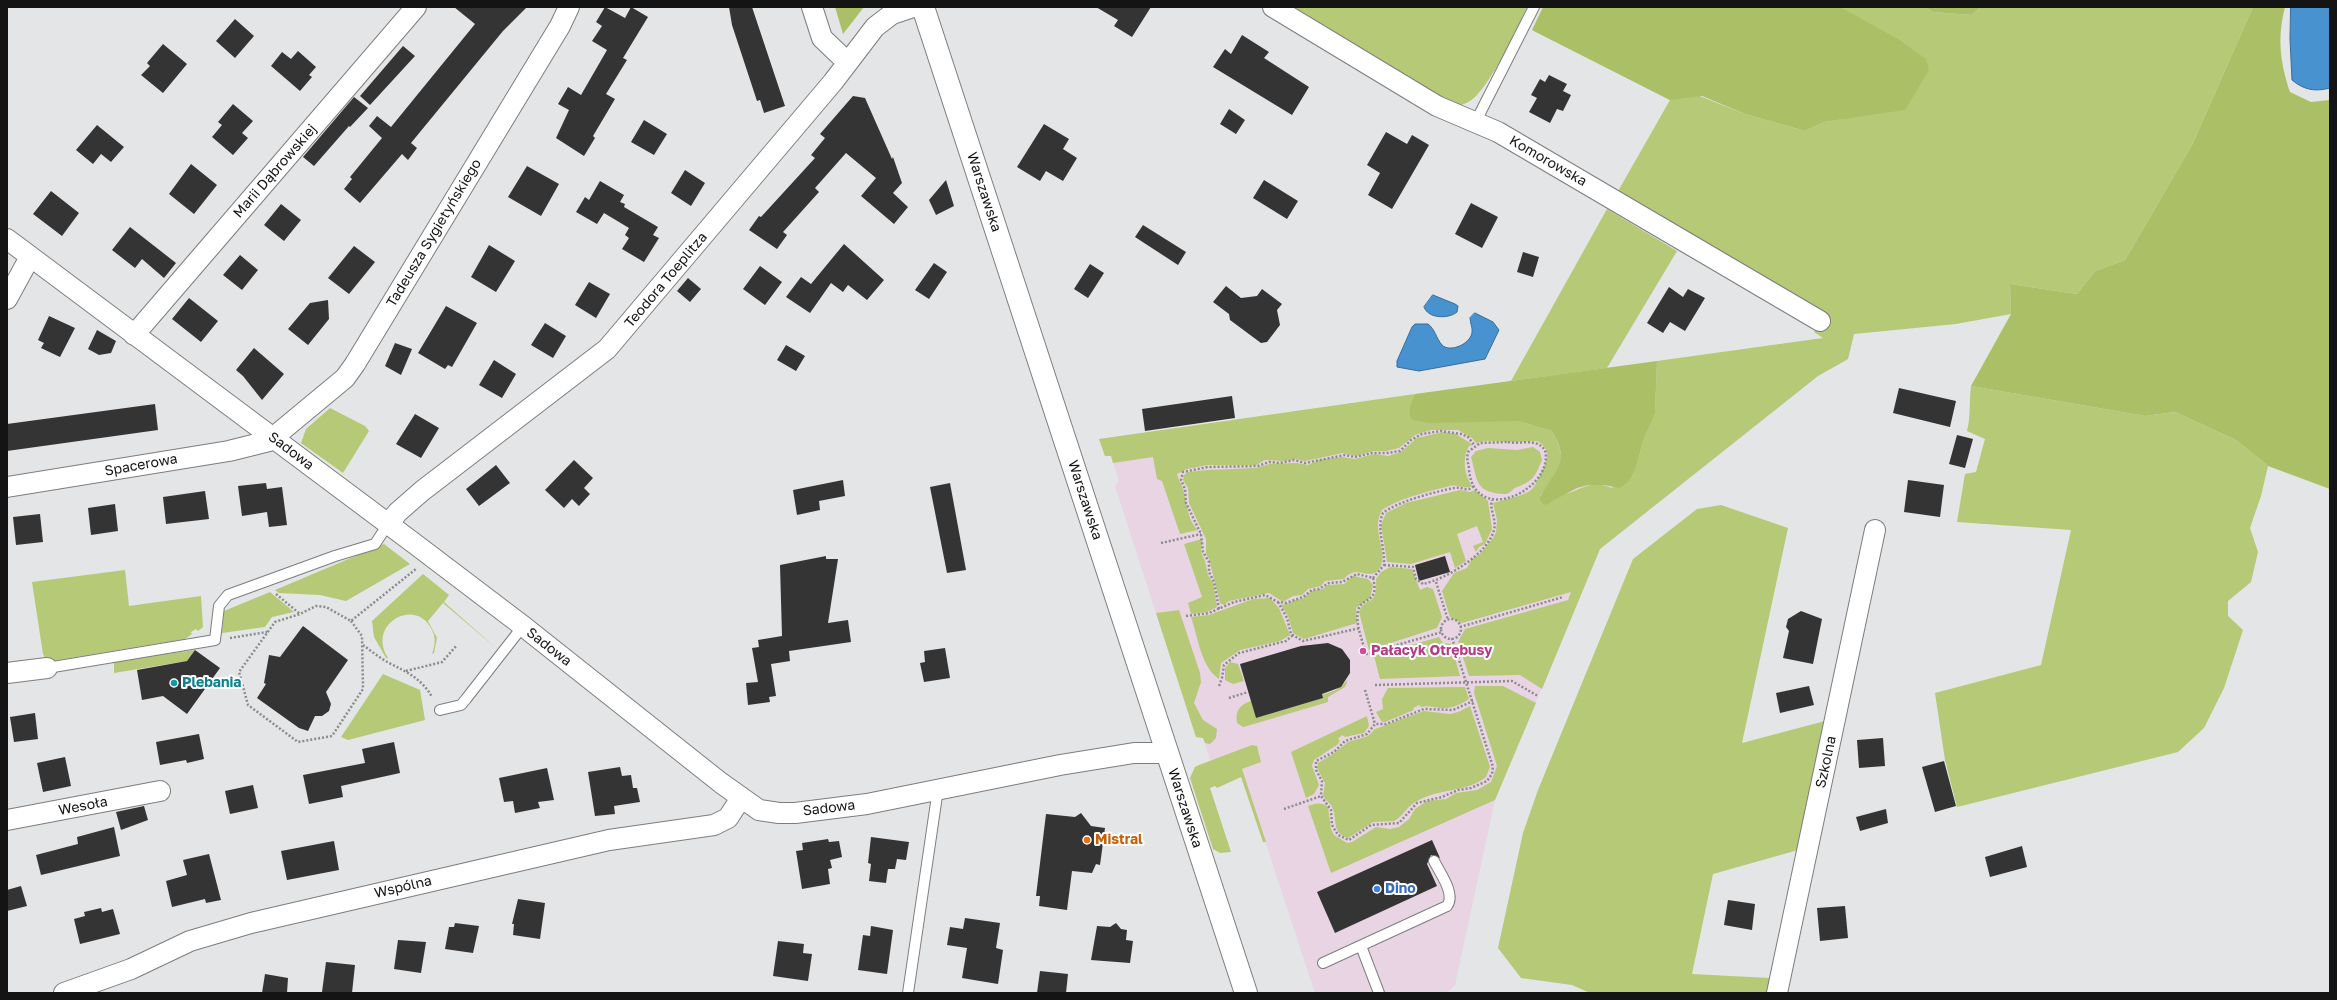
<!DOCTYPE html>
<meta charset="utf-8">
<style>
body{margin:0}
#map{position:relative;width:2337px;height:1000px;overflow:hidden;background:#e4e5e6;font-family:"Golos Text",sans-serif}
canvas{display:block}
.frame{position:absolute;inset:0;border:8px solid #141415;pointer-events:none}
</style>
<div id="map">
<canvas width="2337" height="1000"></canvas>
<div class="frame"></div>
</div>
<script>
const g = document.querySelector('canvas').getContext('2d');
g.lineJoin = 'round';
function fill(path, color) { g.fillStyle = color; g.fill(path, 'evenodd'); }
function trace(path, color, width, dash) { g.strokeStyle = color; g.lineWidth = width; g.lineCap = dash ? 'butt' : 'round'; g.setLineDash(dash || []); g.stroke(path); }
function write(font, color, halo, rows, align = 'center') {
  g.font = font + ' "Golos Text",sans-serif'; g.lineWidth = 4; g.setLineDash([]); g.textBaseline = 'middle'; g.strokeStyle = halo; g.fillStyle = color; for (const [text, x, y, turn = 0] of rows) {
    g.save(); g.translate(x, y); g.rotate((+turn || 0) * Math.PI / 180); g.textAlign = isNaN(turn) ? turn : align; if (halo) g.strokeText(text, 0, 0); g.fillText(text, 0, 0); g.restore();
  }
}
const commercial = new Path2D(`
 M1854,334L1848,359L1818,376L1600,549L1495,800L1455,985L1447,993H1315L1243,774L1213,787L1206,767L1211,762L1203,738L1196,737L1115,486L1119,481L1111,456H1105L1099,439Z`);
const green = new Path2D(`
 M1294,7H1527C1517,29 1489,89 1470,101C1463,106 1457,105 1449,104Z
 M1840,7H1925L1933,12L1972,15L1980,7H2253L2192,145L2125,260L2095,271L2077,294L2010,284L2011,314L1956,324L1854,334L1848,359L1818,376L1600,549L1542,689L1520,675L1469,676L1458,642L1465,629L1568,600L1571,592L1462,623L1450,617L1442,591L1454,573L1467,568L1472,559L1480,554L1493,538L1496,532L1497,520L1493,503C1505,499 1517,498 1528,492C1534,489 1536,483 1539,477C1546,464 1554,450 1537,441L1516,442L1486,441L1476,443L1472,438L1458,430H1431L1415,435L1399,448L1386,451H1373L1356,456L1343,453L1305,461L1295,459L1285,461L1265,460L1256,465H1208L1187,469L1177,474C1178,479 1181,483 1183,489C1187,502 1187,520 1198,530L1180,534L1162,481L1157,479L1153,457L1113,463L1111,456H1105L1099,439L1415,394L1411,404L1489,421H1518L1552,431C1570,464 1559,469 1540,496C1549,495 1560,496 1569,493C1586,487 1592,480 1612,488L1636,468L1643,441L1655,414L1657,361L1823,338L1814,332L1822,319L1617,193L1670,100L1532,30L1745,114L1805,131L1824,122L1843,119L1850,14Z
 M1607,209L1677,251L1607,368L1511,381Z
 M1971,386L2145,416L2175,412L2236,440L2268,466L2261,496L2250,528L2258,552L2251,582L2228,601V616L2243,630L2224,688L2204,728L2178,752L1957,807L1945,760L1935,693L2041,665L2071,530L1957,522L1965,474L1976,472L1985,439L1967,431C1971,415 1969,402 1971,386Z
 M330,408L365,426L369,431L343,473L301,443L306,429Z
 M1443,432L1456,434L1473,445L1469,446C1462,457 1464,475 1472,486C1465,490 1458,484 1450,486C1430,491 1400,498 1382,510C1370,529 1390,555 1379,569C1370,582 1356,563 1344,579L1325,581L1321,586L1308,589L1302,595L1293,596L1283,602L1269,593L1229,601L1224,605L1220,603L1209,559L1206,554V539L1189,503L1188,488L1183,480L1184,475L1188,472L1207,470L1256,468L1270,464L1296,463L1308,465L1319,460L1342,457L1355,459L1374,454L1388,456L1401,452L1417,438Z
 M1533,447L1540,452L1542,460C1535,476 1534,481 1517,487C1512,489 1511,493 1506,494C1475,493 1478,482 1471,457L1476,451L1488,448L1517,450Z
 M1460,490L1470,492L1475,490L1488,501L1492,529L1485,544L1479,547L1476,552L1473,546L1483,542L1477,526L1457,534L1466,561L1455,568L1450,552L1411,564L1387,562L1381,525L1386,513L1406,503Z
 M1721,505L1788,528L1742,743L1825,721L1798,850L1713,874L1692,974L1770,978L1767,993H1590L1572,985L1521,978L1498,948L1523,833L1538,790L1633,559L1697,509Z
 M1202,539L1201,552L1205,561L1208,575L1213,583L1217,607L1207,612L1191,614L1188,603L1202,597L1184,544Z
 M384,544L410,564L346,601L320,595L279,593L275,590Z
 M1390,567L1412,569L1420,590L1427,587L1433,589L1442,617L1437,628L1369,650L1359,612C1365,595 1378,609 1376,579L1381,572Z
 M125,570L129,606L201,596L203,627L198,631L196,629L191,632L192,634L185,639L52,661L46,660L43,654L32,582Z
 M423,574L449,595L444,602L496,648L443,603L428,621L437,638L434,653L432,654C435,646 436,637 432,630C416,596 366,624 388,658H386L374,637L372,621Z
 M1353,576L1368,579L1373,585L1370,598L1356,608L1357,623L1304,639L1293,633L1288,616L1281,605C1290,604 1294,599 1302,599L1312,591L1323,589L1328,585L1344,584Z
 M270,592L294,612L272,617L265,627L222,633L224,611Z
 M1270,598L1279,608L1290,635L1280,641L1240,650L1221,663L1219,679C1201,667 1198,637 1191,617L1209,615L1253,599Z
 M1179,610L1200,673L1201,682L1194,703L1203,720L1217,729L1216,738L1210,744L1205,743L1203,738L1196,737L1156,613Z
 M1439,637L1443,643L1451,644L1460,676L1380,679L1374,656Z
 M195,650L187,661L114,673V661Z
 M1230,662L1238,664L1244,681L1233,684L1225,680V668Z
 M383,674L420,690L425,720L348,740L341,737Z
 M1348,680L1345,687L1328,697V702L1247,726L1243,727L1237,723C1235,710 1240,705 1251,701L1256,718L1323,698L1322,695L1336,690Z
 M1475,686H1503L1536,703L1495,800L1331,873L1308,806C1316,803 1321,802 1328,807L1331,829L1334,835L1347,843L1352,842L1376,827L1390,829L1399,827L1409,819L1415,809L1427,801L1446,799L1456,793L1477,790L1491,782L1497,766L1474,693Z
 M1465,687L1469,699C1460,705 1451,709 1440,708C1433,707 1428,705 1421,707L1419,705L1413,708L1414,710L1385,722H1382L1376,712L1383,709L1382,699L1388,688Z
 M1470,706L1490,767L1486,777C1467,793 1435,788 1414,803C1406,808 1402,817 1394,821L1373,822L1348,838C1332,833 1337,821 1333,809C1331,803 1326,801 1323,796L1325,783L1317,768L1318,763L1333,754L1348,742L1368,736L1375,729L1424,711L1450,714L1458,712Z
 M1367,716L1369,726L1364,733L1345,737L1342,735L1338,739L1340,741L1337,745L1314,760L1312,766L1319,785L1314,794L1306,798L1291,752Z
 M1252,745L1257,746L1261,762L1242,769L1266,842H1263L1241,777L1217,788L1215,786L1210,788L1231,852L1220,853L1213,849L1190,778L1195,767L1199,765Z`);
const forest = new Path2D(`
 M835,7H864L843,34Z
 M1543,7H1840L1898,39L1926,59L1929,70L1905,110L1824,122L1805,131L1745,114L1702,96L1670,100L1532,30Z
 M1925,7H1980L1972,15L1933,12Z
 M2253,7H2285C2277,38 2280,62 2290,92L2311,102L2330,100V489L2268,466L2236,440L2175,412L2145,416L1971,386L2011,314L2010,284L2077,294L2095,271L2125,260L2192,145Z
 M1657,361L1655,414L1643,441L1636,468L1628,482L1620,488L1604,485H1588L1577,488L1545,505L1540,501C1540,495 1543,492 1546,487C1562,464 1567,457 1552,431L1518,421L1430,423L1412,420C1407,411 1411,403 1415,394Z`);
const water = new Path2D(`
 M2291,7H2330V88C2315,92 2304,90 2292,80L2290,39Z
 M1433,295L1455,304L1458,306L1457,312C1449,319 1428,319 1424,307Z
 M1475,313L1493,322L1499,330L1485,359L1419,371L1397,367V361L1412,327L1415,324H1428C1435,329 1436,338 1442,345C1450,353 1470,344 1472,333C1473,328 1470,323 1470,318Z`);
const building = new Path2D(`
 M454,7H527L503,31L411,143L417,148L408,160L402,154L360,203L344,189L352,179L350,177L382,138L369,126L377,116L391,127L475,24Z
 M605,7L625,18L631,7L648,17L623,58L627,60L606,94L615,99L593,136L595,138L584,156L556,138L569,110L558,104L568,87L581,95L607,50L592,41L602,26L596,22Z
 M729,7H752L785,106L764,113L760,100L757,101L732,25Z
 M1096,7H1151L1132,37L1114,26L1118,20Z
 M235,19L254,36L235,58L216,41Z
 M1242,35L1269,52L1264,58L1309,87L1292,115L1213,67L1225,49L1231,54Z
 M163,44L187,64L163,93L141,75L150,66L147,63Z
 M403,46L415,56L370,105L360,96Z
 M298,51L316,67L309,75L312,77L300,91L271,66L282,52L291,59Z
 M1549,75L1567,84L1563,91L1571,95L1563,111L1557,109L1550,123L1529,112L1537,98L1531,95L1540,79L1545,82Z
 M853,96L865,98L892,159L893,157L902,183L893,193L908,207L894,224L861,196L876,178L846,153L815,188L819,192L783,232L787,235L777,249L749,230L759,216L761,217L815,158L811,155L825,138L820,134Z
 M354,97L368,108L350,127L349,126L314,166L303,157Z
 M233,104L253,121L242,133L248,138L233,155L212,137L222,125L218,122Z
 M1229,109L1245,120L1236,134L1220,124Z
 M644,120L667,134L654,155L631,142Z
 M1044,124L1069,139L1063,149L1077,158L1063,181L1046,171L1040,181L1017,167Z
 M97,125L124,147L111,162L101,154L93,164L76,150Z
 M1386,132L1407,144L1412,135L1429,145L1392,209L1368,195L1380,173L1367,165Z
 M191,164L217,185L194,214L169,194Z
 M527,166L559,184L541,216L508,197Z
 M685,170L705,183L691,206L671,193Z
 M946,180L954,206L936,215L929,200Z
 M1264,180L1298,201L1287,219L1253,198Z
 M600,181L624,195L620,202L625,204L624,207L658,227L653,235L659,238L644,262L622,249L629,238L625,235L629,228L604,213L597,224L576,212L585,197L589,200Z
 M51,191L79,213L62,236L33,214Z
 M1471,203L1498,217L1482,248L1455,234Z
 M281,204L301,220L284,241L264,225Z
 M1143,225L1186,252L1178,265L1135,237Z
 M130,227L176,263L164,278L142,259L135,268L112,250Z
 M844,244L884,280L867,300L848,285L843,292L831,283L810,313L786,297L801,277L811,284Z
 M489,245L515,261L496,292L471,277Z
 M354,246L375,262L349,294L328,278Z
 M1523,252L1539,257L1533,277L1517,272Z
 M240,255L258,270L242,290L223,275Z
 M934,263L947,272L929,299L915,290Z
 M1090,264L1104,273L1088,298L1074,289Z
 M760,266L782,282L765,305L743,289Z
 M688,278L701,289L690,302L677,291Z
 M589,282L610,294L596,318L575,305Z
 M1226,286L1241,298L1257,296L1262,289L1282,304L1277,310L1280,325L1267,342L1261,343L1230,320L1229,314L1213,302Z
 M1669,287L1683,297L1688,289L1705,298L1685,331L1670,322L1663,333L1647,323Z
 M189,298L218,321L201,342L172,319Z
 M328,300L329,319L308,345L288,329L310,303Z
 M446,306L477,323L452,367L448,365L445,369L418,353Z
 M49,316L75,328L60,357L41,348L44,343L38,340Z
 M545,323L566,336L553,358L531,345Z
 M97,330L116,341L111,353L99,355L88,349Z
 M395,343L412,349L401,375L385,366Z
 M786,345L805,356L796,371L777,360Z
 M254,348L284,374L262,400L243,376L236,370Z
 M494,360L516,374L502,398L479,385Z
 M1899,388L1956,401L1950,427L1893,413Z
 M1232,396L1235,418L1145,431L1142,409Z
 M155,404L158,430L7,451V424Z
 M415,414L439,428L421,458L396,444Z
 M1957,435L1973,439L1965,468L1949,464Z
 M574,460L593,478L584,488L590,494L579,506L572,499L564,508L545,490Z
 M496,465L510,483L479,506L466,489Z
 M843,480L845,496L819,501L820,510L797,515L793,490Z
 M1908,480L1944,485L1940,517L1904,512Z
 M266,483L267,489L282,487L287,525L269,527L267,512L242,516L238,486Z
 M950,483L966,570L947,573L930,487Z
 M205,491L209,519L166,524L163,497Z
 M115,504L118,531L91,535L88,508Z
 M40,514L43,542L16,545L13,517Z
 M826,556V559H838L828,623L848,620L851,642L789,651L790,661L771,664L776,696L769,697L770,702L748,705L746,683L758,682L752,648L759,647L758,640L782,636L780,565Z
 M1445,556L1450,572L1419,581L1415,565Z
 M1801,611L1822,619L1813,664L1783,658L1789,631L1786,627L1788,619Z
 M303,626L348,660L326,692L331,704L329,711L322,716H315L308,731L299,728L257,698L266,684L264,683L269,655L280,657Z
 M1328,643L1342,649L1350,660V673L1341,687L1322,694L1323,698L1256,718L1240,664L1301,646Z
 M945,648L950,678L924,682L920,663L925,662L924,651Z
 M195,650L220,668L187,714L163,696L142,700L137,670L187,661Z
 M1809,686L1814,705L1780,713L1776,693Z
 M35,713L38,739L14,742L10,717Z
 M199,734L204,759L187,763L186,760L160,765L156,742Z
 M1883,738L1885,766L1859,768L1857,740Z
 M394,742L400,773L341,786L343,797L309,804L303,775L365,763L362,749Z
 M65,757L71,786L43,792L37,763Z
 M1944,761L1956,806L1935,812L1922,767Z
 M620,767L622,776L631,775L633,788H637L640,802L614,806L615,814L595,816L588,772Z
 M547,768L554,800L538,802L540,808L515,813L513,801L504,802L499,778Z
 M253,785L258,808L230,814L225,791Z
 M144,806L148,820L121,830L116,812Z
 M1886,809L1888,823L1860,831L1856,817Z
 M1081,813L1091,826L1105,828L1100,865L1096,864L1092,873L1072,871L1067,910L1039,906L1040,896H1036L1046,814L1075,817Z
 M114,827L120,856L41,875L36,855L78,844L77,837Z
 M871,837L909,842L906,860L897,859L895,869H888L886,883L869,881L871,864L868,863Z
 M828,839L829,842L839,841L842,857L830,860L832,868L828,869L830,884L802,889L796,851L803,850L802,843Z
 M1432,840L1440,858L1431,855L1427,864L1437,886L1335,933L1317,892Z
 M334,841L339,870L287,880L281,851Z
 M2022,846L2027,867L1990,877L1985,857Z
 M209,854L221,900L206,903L205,899L172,907L166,881L187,875L183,860Z
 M21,886L27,906L7,911V890Z
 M518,899L545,903L540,939L513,935L514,924H512Z
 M1728,900L1755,904L1752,930L1724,925Z
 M1845,906L1848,938L1820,941L1817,908Z
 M101,908L102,912L113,909L120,934L80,944L74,919L85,916L84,912Z
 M965,918L1000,923L996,948L1003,950L998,984L962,978L967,948L947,945L950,927L963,929Z
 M455,923L479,926L473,953L445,949L449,927H454Z
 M1116,923L1121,929L1127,930L1126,940L1133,941L1130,963L1091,960L1097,926L1110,927Z
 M871,926L893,930L887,974L858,970L863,935L870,936Z
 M398,940L426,942L421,973L394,969Z
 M778,941L804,944L803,953L812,954L808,981L773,976Z
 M326,962L355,965L352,993L322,992Z
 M1040,971L1068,974L1066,993H1037Z
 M265,974L288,978L287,993H262Z`);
const path = new Path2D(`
 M1508,442C1521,445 1535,437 1545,450C1555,489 1475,528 1469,470C1469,463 1466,460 1468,452L1480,443Z
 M1161,543L1201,534
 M1384,565L1413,567L1416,579L1423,584C1446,579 1488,554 1494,530C1497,519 1489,510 1492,500
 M1373,578L1384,565C1385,548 1376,527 1383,513C1398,501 1435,492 1454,488C1462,486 1467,493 1474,486
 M1373,578C1380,605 1361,596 1358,611C1355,624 1363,642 1366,654L1442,632
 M1436,582L1448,620
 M276,594L300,614
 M1278,602L1287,618L1291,634L1303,641L1360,628
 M1219,609L1214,582L1209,572V562L1203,552L1201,534L1186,503L1185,489L1181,480L1183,472L1208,467L1258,466L1269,462L1280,463L1294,460L1305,463L1345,455L1355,457L1372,453H1387L1400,451L1411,440L1422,434L1441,431L1461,434L1468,437L1475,446
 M1186,616L1209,613L1234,602L1265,595L1278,602L1286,603L1303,597L1312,590L1319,589L1329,583L1342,582L1357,574L1373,578
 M1441 629a10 10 0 1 1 20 0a10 10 0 1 1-20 0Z
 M351,621L362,636L363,689L332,736L298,742L248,705L239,672L275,622L300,614L316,606L326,607L351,621L416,569
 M1460,627L1563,597
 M230,638L267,632
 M1452,638L1493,767L1492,774L1487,781L1471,788L1458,790L1442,797L1417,803L1399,823L1371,825L1349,840L1338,835L1332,825L1331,810L1321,796L1322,781L1316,770V761L1334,752L1345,741L1367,734L1375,724H1386L1424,709L1453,710L1473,701
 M363,645C371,651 380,658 389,663C407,672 422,679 432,697
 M406,671L442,662L457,645
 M1375,685L1512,681L1538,696
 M1219,686L1222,678L1224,665L1239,653L1286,641L1293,635
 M1365,690L1375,724
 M1229,698L1248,692
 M1284,809L1321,796`);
const lane = new Path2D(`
 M1476,121L1534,7
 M47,668L215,640L219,606L228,595L335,556L375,544L388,524
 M440,710L461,705L466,699L523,626
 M1361,946L1379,993
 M1323,963L1447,906C1456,894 1440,873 1434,861
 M908,993L938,789`);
const street = new Path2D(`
 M812,7L822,38L847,62
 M1273,7L1437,106L1498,132L1820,321
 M7,239L415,544L523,626L721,783L759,810L779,813H795L867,804L1060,765L1134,753H1167
 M7,299L30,257
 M134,335L416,7
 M7,487L229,451L269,441L345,378L355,364L560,26L569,7
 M388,524L398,512L422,491L607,349L833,82L875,27L892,14L913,7
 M7,673L47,668
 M7,820L160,791
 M64,993L131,969L190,941L251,923L609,840L714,825L728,818L741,798
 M1777,993L1875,530`);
const secondary = new Path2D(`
 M923,7L1246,993`);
const markers = [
 [1363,651,4,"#d1479c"],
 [174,683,4,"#0f9aa8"],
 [1087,840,4,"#e8710a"],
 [1377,889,4,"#3f7fe0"]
];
const streetNames = [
 ["Komorowska",1548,161,30],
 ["Marii Dąbrowskiej",275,171,-49],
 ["Warszawska",984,192,72],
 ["Tadeusza Sygietyńskiego",434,233,-59],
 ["Teodora Toeplitza",666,280,-50],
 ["Sadowa",291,451,37],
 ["Spacerowa",141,465,-10],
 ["Warszawska",1085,500,72],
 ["Sadowa",549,647,38],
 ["Szkolna",1826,762,-78],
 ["Wesoła",83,806,-11],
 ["Sadowa",829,808,-7],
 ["Warszawska",1185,808,72],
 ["Wspólna",403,887,-13]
];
const hotelNames = [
 ["Pałacyk Otrębusy",1371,651]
];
const cultureNames = [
 ["Plebania",182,683]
];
const foodNames = [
 ["Mistral",1095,840]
];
const shopNames = [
 ["Dino",1385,889]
];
fill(commercial, '#e8d4e3');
fill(green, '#b5c977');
fill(forest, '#abc066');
fill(water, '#4892d0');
trace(water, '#386c98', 1);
fill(building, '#353435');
trace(lane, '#7c7d7e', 12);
trace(street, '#7c7d7e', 22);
trace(secondary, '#7c7d7e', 24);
trace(path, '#8a8b8c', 2.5, [2, 2]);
trace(lane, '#fff', 10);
trace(street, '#fff', 20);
trace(secondary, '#fff', 22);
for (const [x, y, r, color] of markers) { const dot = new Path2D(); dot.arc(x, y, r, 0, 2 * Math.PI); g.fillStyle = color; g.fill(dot); trace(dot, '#fff', 1.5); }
write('14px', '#141415', '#fff', streetNames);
write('bold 14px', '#b23c85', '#fff', hotelNames, 'left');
write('bold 14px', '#0d838f', '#fff', cultureNames, 'left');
write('bold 14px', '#c56008', '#fff', foodNames, 'left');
write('bold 14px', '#366cbe', '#fff', shopNames, 'left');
</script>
